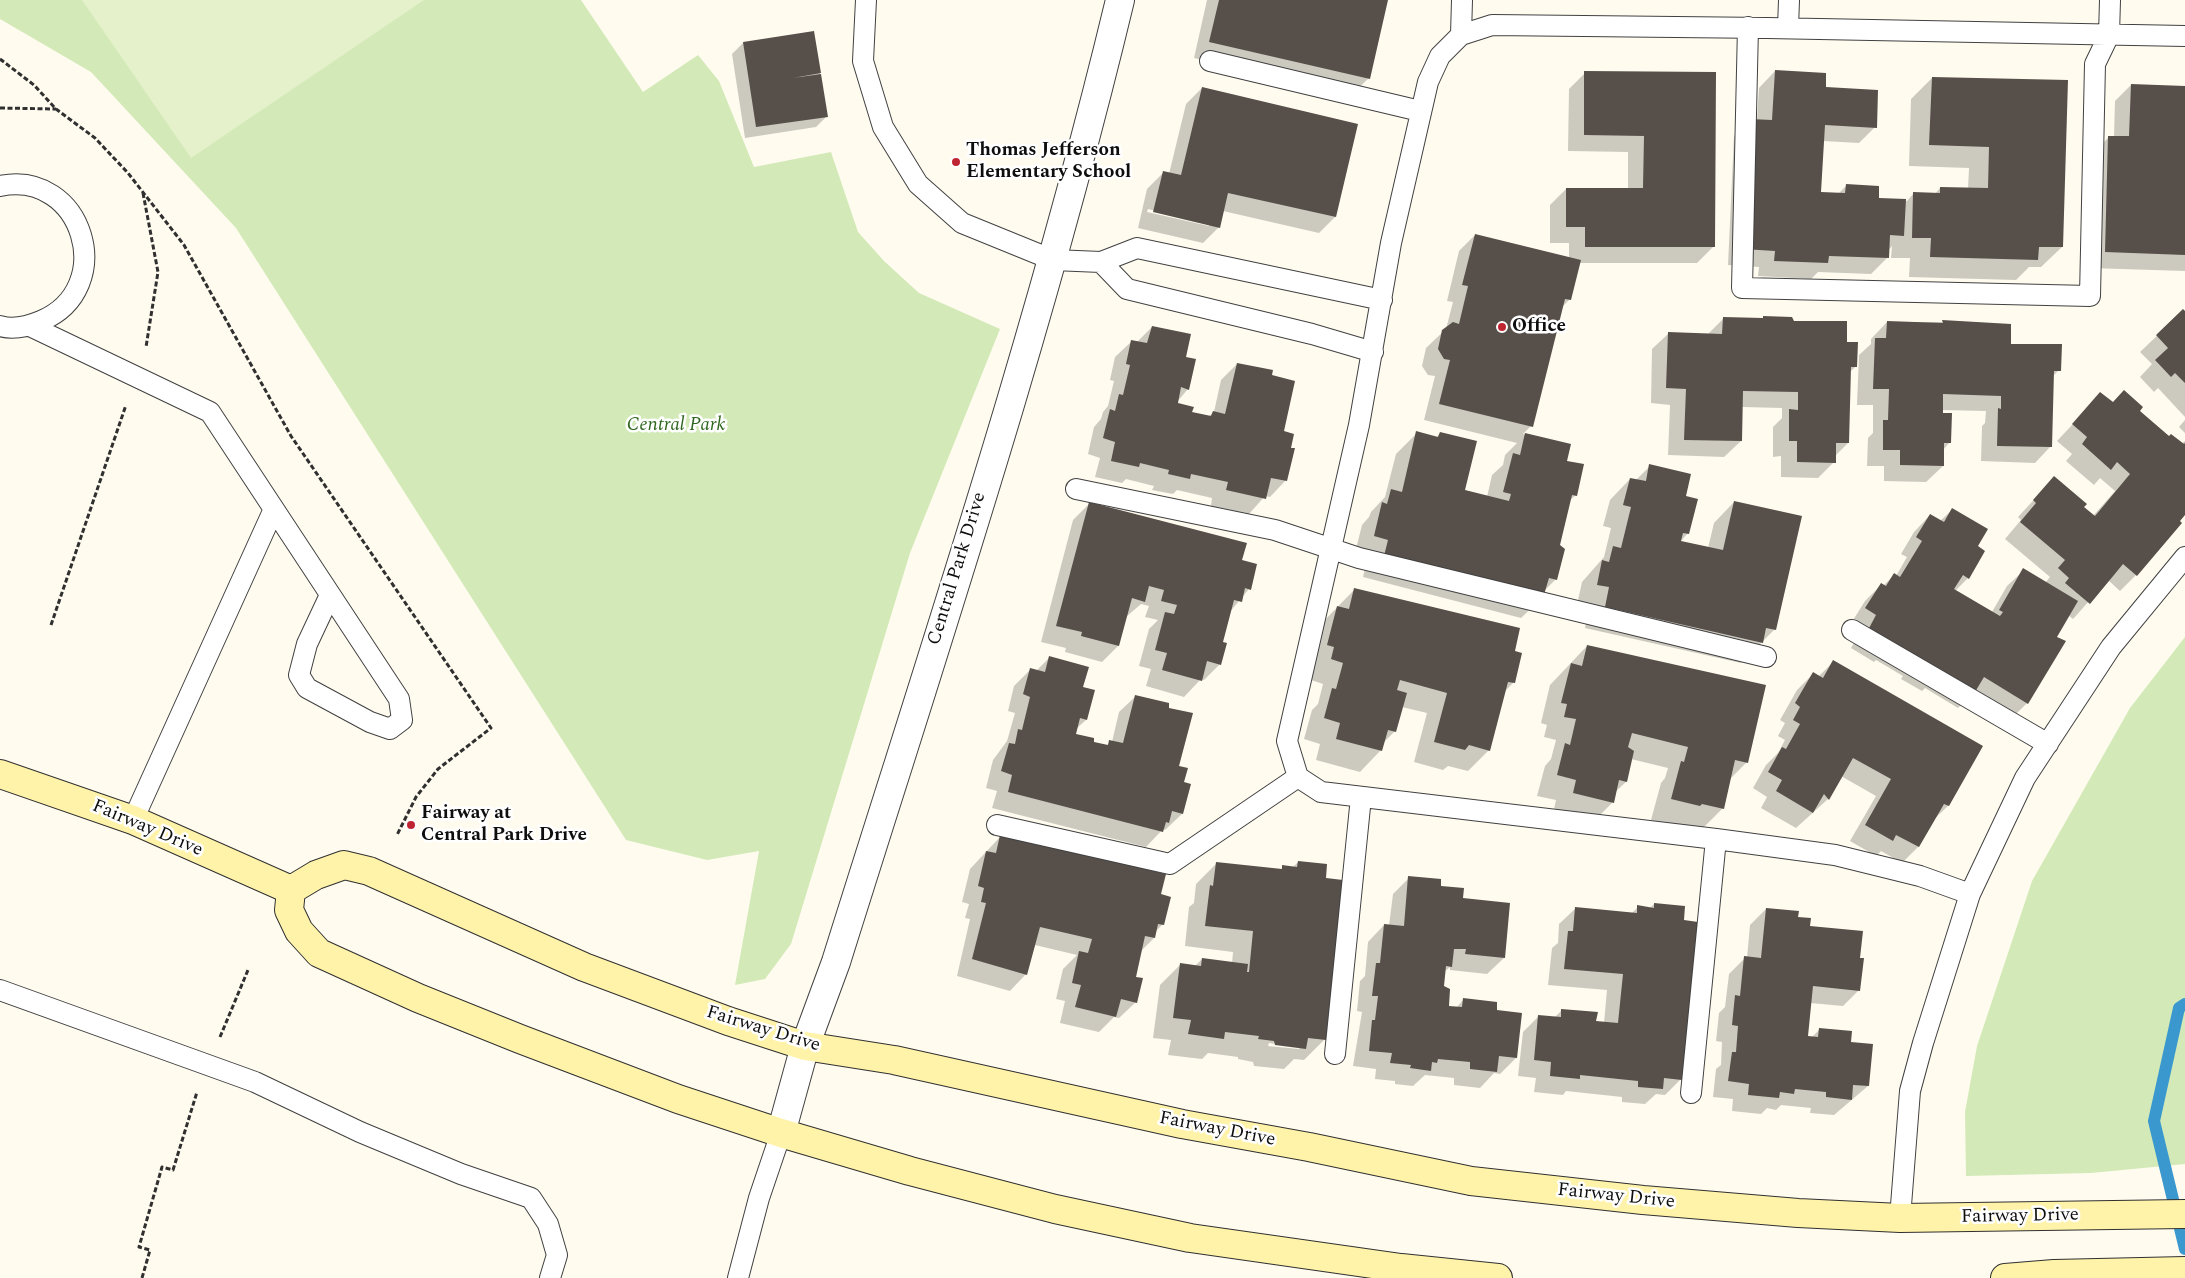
<!DOCTYPE html>
<style>
body{margin:0}
canvas{display:block;background:#fffbef}
</style>
<canvas width="2185" height="1278"></canvas>
<script>
const g = document.querySelector('canvas').getContext('2d');
g.lineJoin = 'round';
function fill(path, color) { g.fillStyle = color; g.fill(path, 'evenodd'); }
function trace(path, color, width, dash) { g.strokeStyle = color; g.lineWidth = width; g.lineCap = dash ? 'butt' : 'round'; g.setLineDash(dash || []); g.stroke(path); }
function write(font, color, halo, rows, align = 'center') {
  g.font = font + ' Spectral,serif'; g.lineWidth = 5; g.setLineDash([]); g.textBaseline = 'middle'; g.strokeStyle = halo; g.fillStyle = color; for (const [text, x, y, turn = 0] of rows) {
    g.save(); g.translate(x, y); g.rotate((+turn || 0) * Math.PI / 180); g.textAlign = isNaN(turn) ? turn : align; if (halo) g.strokeText(text, 0, 0); g.fillText(text, 0, 0); g.restore();
  }
}
const green = new Path2D(`
 M0,0H581L643,92L698,55L719,81L754,167L831,152L858,232L884,261L919,293L1000,329L910,553L791,944L765,979L735,985L759,851L707,860L626,840L236,228L91,72L0,19Z
 M2185,637V1164L2091,1173L1966,1176L1965,1112L1977,1046L2032,881L2130,708Z`);
const pitch = new Path2D(`
 M82,0H424L191,158Z`);
const shadow = new Path2D(`
 M1207,0H1386L1369,78L1352,94L1194,58Z
 M813,32L827,116L816,127L745,138L732,54L743,43Z
 M1775,71L1825,89L1875,127L1859,143L1823,141L1820,193L1838,194L1846,186L1877,199L1907,201L1914,193L1935,194L1940,188L1968,189L1969,168L1909,166L1911,99L1932,78L2066,81L2062,247L2041,267H2029L2016,280L1909,277L1910,258H1891L1892,246L1888,251L1887,258L1871,274L1818,272L1811,279L1758,276L1759,267L1728,265L1734,136L1750,120H1757L1759,88Z
 M1585,73H1715L1713,247L1697,263H1579L1570,299L1561,308L1531,426L1523,434L1570,445L1566,462L1576,495L1568,502L1558,545L1556,579L1544,591L1542,598L1521,618L1363,577L1367,560L1354,557L1362,525L1369,517L1371,512L1385,497L1396,454L1417,433L1436,438L1440,433L1463,491L1487,497L1492,475L1503,465L1505,455L1517,443L1424,420L1435,376L1428,375L1422,366L1426,348L1446,329L1453,302L1447,301L1459,251L1475,235L1569,258V243H1550V205L1566,189H1628V152L1568,151L1569,89Z
 M2131,85L2185,87V271L2089,268L2093,153L2109,137H2114L2115,101Z
 M1202,88L1357,125L1335,217L1319,233L1223,211L1219,227L1203,243L1138,228L1147,189L1164,172L1169,174L1186,104ZM1148,209L1209,224V226L1147,212Z
 M2183,311L2185,312V417L2158,388L2154,392L2140,377L2152,364L2140,352Z
 M1724,318L1793,322L1846,344L1856,366L1850,372L1848,443L1835,456L1834,462L1818,478L1781,477V456L1773,457V427L1782,418V408L1742,407L1741,441L1724,457L1668,455L1670,405L1651,403L1652,349L1669,333L1708,334Z
 M1887,322H1972L2010,345L2059,370L2052,377L2051,446L2035,463L1981,461L1982,426L1985,423L1986,411L1941,410L1950,442L1943,450V466L1926,482L1884,481V466H1867L1868,438L1873,433V405H1857L1859,355L1871,344V339Z
 M1152,327L1185,358L1188,389L1176,403L1191,413L1209,416L1214,412L1221,380L1237,364L1282,432L1286,480L1270,497L1265,496L1249,514L1211,506L1212,498L1177,490L1173,494L1152,490L1154,486L1126,479L1122,483L1095,477L1100,458L1088,454L1094,427L1101,419L1103,412L1108,406L1114,381L1110,380L1115,357L1132,341L1137,342Z
 M2101,394L2113,403L2138,411L2169,438L2181,444L2185,441V514L2136,575L2120,591L2108,580L2073,619L2068,615L2056,637L2027,703L2011,719L1970,695L1958,708L1925,688L1922,691L1901,679L1903,676L1876,660L1874,662L1851,648L1861,631L1850,625L1865,601L1881,585L1883,586L1894,575L1896,576L1907,557L1901,554L1914,532L1930,515L1940,521L1953,509L1976,547L1968,578L1955,591L1992,612L2007,586L2024,570L2045,583L2050,577L2005,539L2021,520L2018,517L2054,478L2093,516L2115,491L2100,478L2094,485L2066,461L2072,454L2057,441Z
 M2185,420V433L2179,427Z
 M1650,466L1685,497L1688,533L1680,542L1708,548L1714,523L1734,502L1775,629L1741,663L1585,628L1589,608L1577,605L1582,582L1604,557L1611,528L1603,526L1610,500L1630,479L1636,480Z
 M1089,504L1241,561L1249,589L1229,613L1221,643L1220,664L1204,680L1201,679L1184,697L1146,686L1151,669L1139,666L1149,629L1158,620L1145,617L1149,606L1141,604L1126,617L1118,646L1102,662L1065,652L1066,648L1041,642L1073,520Z
 M1355,589L1513,652L1514,682L1504,692L1489,750L1468,771L1448,766L1443,770L1414,762L1427,713L1402,707L1395,731L1382,744L1380,751L1360,772L1316,760L1320,744L1304,739L1312,710L1318,704L1323,684L1311,680L1314,667L1307,666L1317,628Z
 M1587,646L1747,762L1729,780L1723,808L1702,829L1681,824L1678,827L1651,820L1661,783L1665,778L1668,768L1631,759L1626,782L1615,792L1613,802L1592,823L1553,814L1556,800L1537,796L1545,766L1551,759L1556,740L1544,737L1547,725L1541,723L1550,685Z
 M1049,658L1082,688L1086,720L1076,729L1074,735L1105,746L1112,742L1119,712L1136,696L1177,767L1183,783L1189,785L1182,814L1165,830L1163,829L1146,847L992,808L997,791L986,788L993,760L1007,741L1015,713L1008,711L1014,686L1031,669L1036,671Z
 M1833,662L1982,747L1948,806L1933,820L1918,847L1902,863L1881,851L1876,856L1850,841L1876,796L1841,776L1828,799L1796,828L1761,808L1767,797L1753,788L1766,765L1778,753L1785,740L1778,736L1785,723L1780,720L1797,690L1813,674L1818,677Z
 M1000,837L1160,895L1163,924L1155,932L1154,938L1141,951L1135,978L1136,1002L1119,1018L1114,1017L1099,1032L1060,1023L1065,1001L1056,999L1063,969L1077,955L1035,945L1026,974L1010,991L957,976L970,919L965,918L969,904L962,902L970,869Z
 M1298,862L1325,1039L1304,1060L1294,1059L1284,1069L1254,1066L1253,1062L1238,1059V1057L1208,1053L1202,1059L1168,1055L1171,1040L1153,1038L1160,985L1181,964L1195,966L1202,959L1232,963L1233,952L1185,946L1189,907L1194,903L1196,884L1217,863L1280,870L1283,867L1292,868ZM1269,1043L1301,1047L1299,1049L1268,1046Z
 M1409,878L1439,888L1462,899L1504,958L1487,974L1450,970V967L1444,972L1443,987L1447,1007L1456,1008L1464,999L1495,1011L1516,1058L1500,1074L1494,1073L1480,1088L1454,1085V1078L1425,1075L1413,1086L1395,1084V1081L1375,1079L1376,1069L1353,1066L1362,1012L1357,1011L1360,981L1365,976L1368,942L1384,925L1389,926L1393,894Z
 M1654,904L1681,1079L1665,1095L1656,1094L1645,1104L1622,1102V1097L1566,1091L1563,1095L1534,1092L1536,1078L1518,1076L1523,1032L1539,1016L1554,1018L1562,1010L1595,1022L1604,1023L1607,990L1548,985L1552,948L1558,943L1559,924L1576,908L1631,914L1638,907L1650,908Z
 M1766,909L1796,918L1859,959V990L1843,1006L1810,1003L1806,1037H1812L1820,1029L1850,1043L1868,1086L1834,1115L1810,1113L1811,1108L1781,1105L1776,1110L1767,1108L1761,1114L1732,1111L1733,1099L1713,1097L1716,1069L1721,1065L1722,1042L1716,1041L1719,1013L1725,1007L1729,974L1745,958H1747L1750,925Z`);
const stream = new Path2D(`
 M2185,1004L2179,1008L2154,1121L2185,1249`);
const building = new Path2D(`
 M1219,0H1388L1370,79L1209,42Z
 M814,31L821,73L793,78L821,74L828,117L756,127L743,42Z
 M1775,70L1826,73V87L1878,90L1877,128L1825,125L1821,192L1845,193L1846,184L1879,186V198L1906,199L1904,236L1890,235L1889,258L1829,256L1828,263L1774,261L1775,251L1743,249L1750,119L1772,120Z
 M1584,71L1716,72L1715,247H1585V227H1566V188H1643L1644,136L1584,135Z
 M1932,77L2068,80L2063,247H2039L2038,260L1930,257L1931,238H1912L1913,192L1940,193V187L1988,188L1989,147L1929,145Z
 M2131,84L2185,86V255L2105,252L2108,136H2129Z
 M1202,87L1358,124L1336,217L1228,193L1220,228L1153,212L1163,171L1181,175Z
 M1475,234L1581,260L1571,300L1565,299L1533,427L1439,404L1450,360L1444,359L1438,349L1442,330L1453,322L1459,324L1468,286L1462,285Z
 M2183,309L2185,311V383L2175,373L2171,377L2155,360L2168,348L2156,335Z
 M1763,316L1792,317L1794,321H1847V342H1858L1857,367H1851L1849,443H1836V463L1797,462V441H1789V409L1798,410V392L1743,391L1742,441L1684,440L1686,389L1666,388L1668,332L1722,334L1723,317L1763,318Z
 M1942,320L2011,324V344H2062L2061,371H2054L2052,447L1997,446L1998,408L2001,409V396L1943,394V413H1952L1951,443H1944V466L1900,465V450H1883V420H1888L1889,389H1873L1875,338H1886L1887,321L1943,323Z
 M1152,326L1191,334L1186,357L1196,359L1189,390L1181,387L1178,403L1194,407L1192,412L1211,416L1213,411L1225,414L1237,363L1273,370L1272,375L1295,381L1284,431L1294,434L1291,448H1295L1287,481L1271,478L1266,499L1226,490L1228,482L1191,474L1190,479L1168,474L1169,470L1140,463L1139,467L1111,461L1115,442L1103,438L1110,409L1115,411L1119,394L1123,395L1130,365L1126,364L1131,340L1147,343Z
 M2124,390L2143,407L2140,411L2169,436L2171,434L2184,444L2185,443V515L2180,521L2182,523L2137,576L2123,564L2090,604L2065,583L2069,578L2058,568L2065,560L2020,522L2036,503L2033,500L2054,476L2087,504L2084,507L2095,516L2130,474L2117,462L2111,470L2082,444L2087,437L2072,424L2100,392L2113,402Z
 M1416,431L1438,437L1440,432L1477,441L1465,490L1509,501L1511,494L1503,492L1513,453L1520,455L1525,433L1571,444L1567,461L1584,464L1577,496L1572,495L1560,545L1565,549L1557,580L1549,578L1543,598L1384,556L1388,540L1374,536L1382,502L1387,504L1391,489L1402,492Z
 M1649,464L1691,474L1686,496L1698,499L1689,534L1683,533L1681,541L1723,550L1734,501L1802,516L1776,630L1766,628L1763,643L1605,607L1609,587L1597,585L1602,560L1609,562L1613,546L1621,548L1631,507L1623,505L1630,478L1646,481Z
 M1089,502L1247,543L1242,560L1257,564L1251,590L1245,588L1242,602L1234,600L1223,642L1227,643L1221,665L1207,661L1202,681L1162,670L1167,653L1155,650L1165,612L1174,614L1177,605L1161,601L1164,590L1149,586L1145,602L1132,598L1119,646L1081,636L1082,632L1056,626Z
 M1952,508L1988,529L1978,546L1985,551L1969,579L1963,575L1954,589L2000,616L2003,612L1999,610L2023,568L2078,601L2057,637L2066,641L2028,704L1984,677L1975,692L1867,632L1876,615L1865,608L1881,583L1886,586L1894,573L1900,577L1922,541L1916,537L1930,514L1944,522Z
 M1354,588L1520,628L1515,651L1522,653L1515,683L1508,682L1490,751L1469,745L1465,750L1434,742L1447,693L1400,680L1397,690L1407,693L1396,732L1388,730L1382,751L1336,739L1340,723L1324,718L1332,688L1336,689L1343,663L1331,659L1334,647L1327,645L1337,606L1349,609Z
 M1587,645L1766,685L1748,763L1735,760L1724,809L1702,804L1700,806L1671,799L1681,761L1684,762L1688,747L1632,733L1628,747L1634,751L1627,782L1619,780L1614,803L1573,793L1576,780L1557,775L1565,743L1570,745L1576,719L1564,717L1567,704L1561,703L1571,663L1582,666Z
 M1049,656L1089,667L1083,687L1095,690L1087,720L1080,718L1076,734L1094,738V742L1108,745L1109,740L1123,743L1135,695L1169,703V708L1193,713L1179,766L1188,768L1184,782L1191,784L1183,814L1172,811L1169,823L1166,822L1163,832L1008,792L1012,775L1001,771L1009,743L1015,744L1018,729L1022,730L1030,697L1023,694L1030,668L1045,672Z
 M1833,660L1983,746L1949,806L1944,804L1919,847L1896,835L1893,841L1865,825L1891,779L1853,758L1829,800L1824,794L1813,813L1776,791L1782,780L1768,772L1782,747L1786,749L1800,724L1793,720L1800,707L1795,703L1813,672L1823,678Z
 M1000,835L1166,874L1161,894L1171,897L1164,925L1158,924L1155,938L1145,936L1136,977L1143,978L1137,1003L1121,999L1116,1017L1075,1007L1081,985L1072,983L1079,951L1088,953L1092,939L1040,927L1027,975L972,959L986,903L981,902L984,888L978,886L986,851L996,853Z
 M1298,861L1327,864L1326,878L1343,880L1326,1040L1308,1038L1306,1049L1275,1045L1274,1041L1258,1039L1259,1036L1225,1032L1224,1039L1188,1034L1191,1020L1173,1018L1180,963L1201,966L1202,958L1248,964L1247,972H1249L1253,931L1205,926L1210,885L1213,886L1216,862L1282,869V865L1297,867Z
 M1408,876L1441,879V886L1464,888L1463,898L1510,903L1505,958L1465,954L1466,949H1454L1452,967L1446,966L1444,986L1450,989L1449,1006L1462,1007L1463,998L1497,1002V1010L1522,1013L1517,1058L1499,1056L1497,1072L1470,1069V1062L1438,1059L1437,1063L1432,1062L1431,1071L1410,1068L1411,1065L1390,1063L1392,1053L1369,1051L1372,1020H1375L1378,996H1372L1376,963H1380L1384,924L1404,926Z
 M1654,903L1685,906L1684,920L1698,922L1682,1080L1664,1078L1663,1089L1638,1087V1081L1580,1075V1079L1550,1076L1551,1062L1534,1060L1538,1015L1561,1017V1009L1598,1012L1596,1021L1618,1023L1623,974L1564,969L1568,931H1573L1575,907L1637,913V905L1654,908Z
 M1766,908L1799,911L1798,917L1811,918L1810,926L1863,931L1860,958H1864L1860,991L1813,986L1808,1036L1818,1037L1819,1028L1852,1031L1851,1042L1873,1044L1869,1086L1853,1085L1852,1100L1826,1097V1092L1795,1089L1794,1094L1780,1092L1779,1098L1748,1095L1749,1084L1728,1081L1732,1052H1736L1738,1026L1732,1025L1735,995L1740,996L1744,956L1761,958Z`);
const path = new Path2D(`
 M0,59L34,85L56,109L95,138L128,173L184,245L291,436L491,728L438,769L416,797L397,835
 M0,108L56,109
 M143,193L158,272L146,347
 M51,625L126,405
 M220,1037L248,970
 M142,1278L150,1250L139,1247L162,1167L173,1170L197,1092`);
const service = new Path2D(`
 M866,0L863,61L883,127L918,184L962,223L1053,260L1101,262L1137,248L1382,300
 M1748,27L1742,288L2090,296L2095,64L2109,35L2110,0
 M1788,28L1789,0
 M1461,35L1462,0
 M1210,61L1420,111
 M0,186C83,169 119,288 41,321C29,326 13,330 0,326
 M1101,262L1127,289L1312,334L1373,352
 M30,326L210,412L399,699L402,720L390,729L370,722L307,688L299,675L307,644L330,595
 M1076,489L1275,530L1359,558L1766,657
 M1852,630L2048,744
 M133,820L274,509
 M997,825L1170,864L1298,777
 M1970,894L1920,876L1835,855L1716,839L1321,792L1298,777L1287,741L1359,425L1391,243L1428,82L1440,56L1461,35L1492,25L1767,28L2185,36
 M0,990L255,1082L360,1132L461,1174L531,1198L548,1224L557,1255L550,1278
 M1335,1054L1361,797
 M1691,1093L1716,839
 M1900,1218L1910,1091L1923,1043L1970,894L2025,778L2111,647L2185,557
 M738,1278L759,1198L781,1133`);
const tertiary = new Path2D(`
 M781,1133L805,1046L836,962C936,643 1042,325 1120,0`);
const secondary = new Path2D(`
 M0,774L133,820L291,890
 M291,890L316,875L344,865L369,871L584,967L728,1021L805,1046L894,1060L1182,1124L1309,1147L1471,1181L1643,1200L1798,1213L1900,1218L2185,1214
 M291,890L289,910L299,931L319,953L418,998L520,1039L678,1099L781,1133L910,1171L1055,1209L1190,1238L1401,1268L1498,1278
 M2005,1278L2054,1274L2185,1271`);
const markers = [
 [956,162,5,"#bf2531"],
 [1502,327,5,"#bf2531"],
 [411,825,5,"#bf2531"]
];
const poiNames = [
 ["Thomas Jefferson",966,151],
 ["Elementary School",966,173],
 ["Office",1512,327],
 ["Fairway at",421,814],
 ["Central Park Drive",421,836]
];
const parkNames = [
 ["Central Park",676,426]
];
const streetNames = [
 ["Central Park Drive",958,569,-73],
 ["Fairway Drive",147,829,23],
 ["Fairway Drive",763,1030,17],
 ["Fairway Drive",1217,1130,11],
 ["Fairway Drive",1616,1197,6],
 ["Fairway Drive",2020,1217,-1]
];
fill(green, '#d3eab8');
fill(pitch, '#e5f1ca');
fill(shadow, '#0003');
trace(stream, '#3a98ce', 12);
fill(building, '#574f4a');
trace(service, '#414141', 22);
trace(tertiary, '#414141', 30);
trace(secondary, '#303030', 30);
trace(path, '#303030', 3, [5, 2.5]);
trace(service, '#fff', 20);
trace(tertiary, '#fff', 28);
trace(secondary, '#fff3aa', 28);
for (const [x, y, r, color] of markers) { const dot = new Path2D(); dot.arc(x, y, r, 0, 2 * Math.PI); g.fillStyle = color; g.fill(dot); trace(dot, '#fff', 2); }
write('bold 19px', '#0e0e0e', '#fff', poiNames, 'left');
write('italic 19px', '#2f671e', '#fff', parkNames);
write('19px', '#0e0e0e', '#fff', streetNames);
</script>
